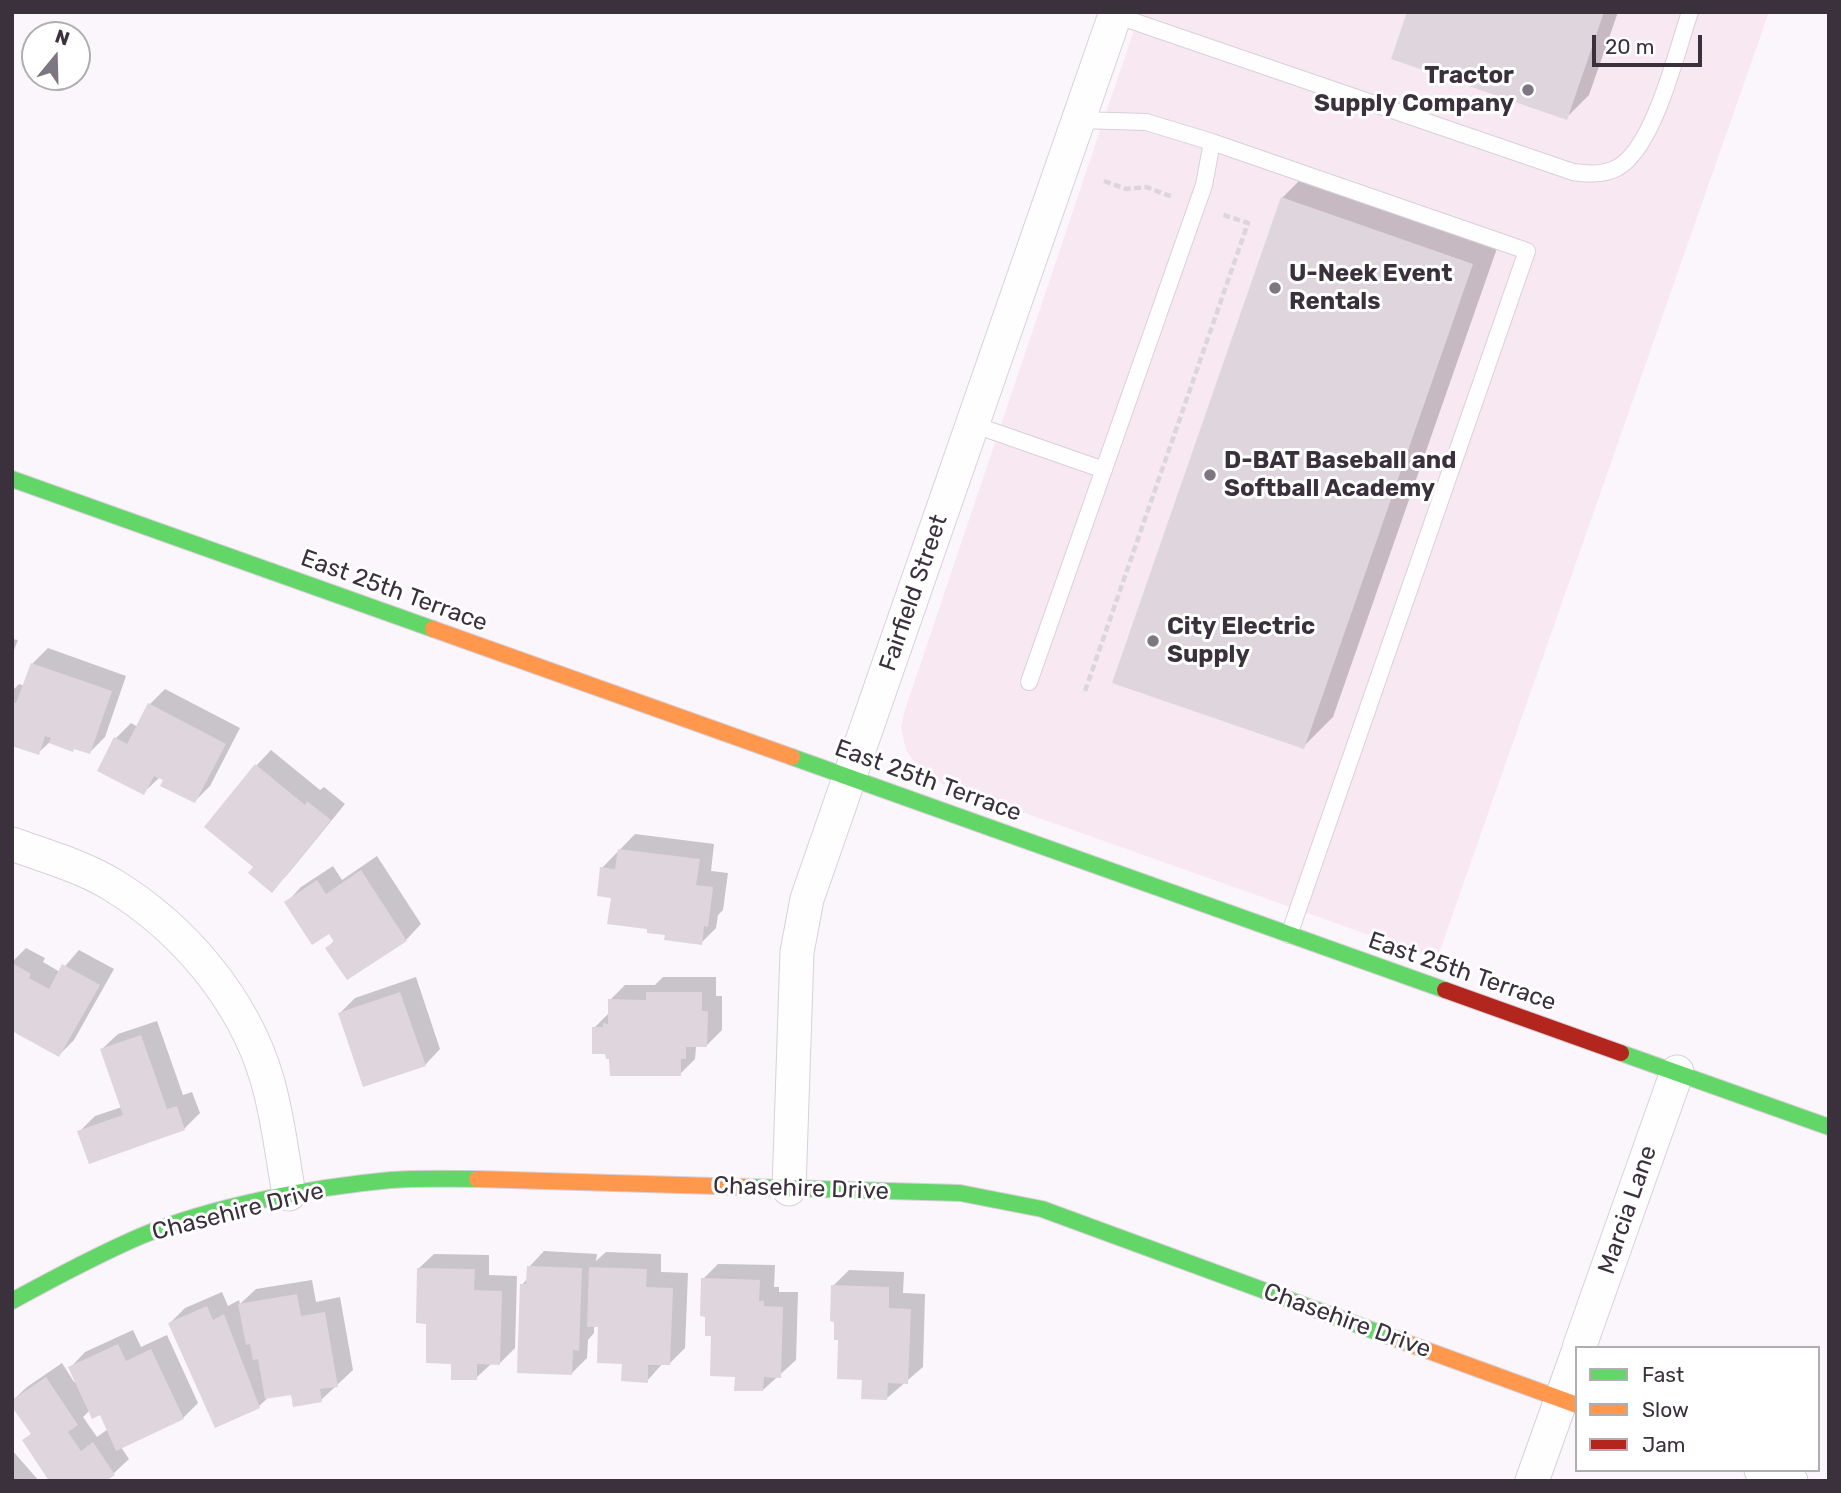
<!DOCTYPE html>
<style>
body{margin:0}
#map{position:relative;width:1841px;height:1493px;overflow:hidden;background:#fbf5fc;font-family:Rubik,sans-serif}
canvas{display:block}
.frame{position:absolute;inset:0;border:14px solid #3b313d;pointer-events:none}
.legend{position:absolute;left:1575px;top:1346px;width:245px;height:126px;box-sizing:border-box;background:#fff;border:2px solid #b1adb1;margin:0;padding:9px 12px;list-style:none;font-size:21px;color:#3b313d}
.legend li{display:flex;align-items:center;gap:14px;height:35px}
.legend b{width:35px;border:2px solid #b1adb1}
.north{position:absolute;left:21px;top:21px;width:70px;height:70px;box-sizing:border-box;background:#fff;border:2px solid #b1adb1;border-radius:50%;rotate:19deg;font-size:19px;font-weight:700;line-height:28px;text-align:center;color:#3b313d}
.north::after{content:'';display:block;margin:auto;width:24px;height:32px;background:#7e7680;clip-path:polygon(50% 0,100% 100%,50% 72%,0 100%)}
.scale{position:absolute;left:1592px;top:35px;width:110px;height:32px;box-sizing:border-box;border:4px solid #3b313d;border-top:0;padding-left:9px;font-size:21px;line-height:24px;white-space:nowrap;color:#3b313d;-webkit-text-stroke:5px #fff;paint-order:stroke}
</style>
<div id="map">
<canvas width="1841" height="1493"></canvas>
<div class="frame"></div>
<ul class="legend">
<li><b style="height:9px;background:#63d668"></b>Fast</li>
<li><b style="height:9px;background:#ff974d"></b>Slow</li>
<li><b style="height:9px;background:#b3261e"></b>Jam</li>
</ul>
<div class="north">N</div>
<div class="scale">20 m</div>
</div>
<script>
const g = document.querySelector('canvas').getContext('2d');
g.lineJoin = 'round';
function fill(path, color) { g.fillStyle = color; g.fill(path, 'evenodd'); }
function trace(path, color, width, dash) { g.strokeStyle = color; g.lineWidth = width; g.lineCap = dash ? 'butt' : 'round'; g.setLineDash(dash || []); g.stroke(path); }
function write(font, color, halo, rows, align = 'center') {
  g.font = font + ' Rubik,sans-serif'; g.lineWidth = 6; g.setLineDash([]); g.textBaseline = 'middle'; g.strokeStyle = halo; g.fillStyle = color; for (const [text, x, y, turn = 0] of rows) {
    g.save(); g.translate(x, y); g.rotate((+turn || 0) * Math.PI / 180); g.textAlign = isNaN(turn) ? turn : align; if (halo) g.strokeText(text, 0, 0); g.fillText(text, 0, 0); g.restore();
  }
}
const commercial = new Path2D(`
 M1140,12H1769L1437,959L943,784L930,778L920,770L906,750L901,727L905,710Z`);
const shadow = new Path2D(`
 M1409,12H1618L1589,95L1566,118Z
 M1312,168L1502,234L1333,717L1303,747L1282,198Z
 M12,639L18,640L12,655Z
 M48,648L126,676L105,737L90,752L50,742L38,753L12,744V691L19,684L24,686L32,664Z
 M165,689L240,728L210,786L195,801L165,779L159,778L143,793L116,738L131,723L138,727L150,704Z
 M271,750L320,790L324,787L345,804L287,875L271,891L255,867L256,766Z
 M635,834L714,844L711,871L728,873L723,910L718,915L716,928L701,943L649,928L613,896L602,868Z
 M377,856L421,924L406,940L327,948L335,940L329,932L286,903L301,887L333,866L342,880Z
 M26,948L45,958L43,962L60,972L79,950L114,969L74,1040L59,1055L12,1029V962Z
 M416,977L440,1049L425,1065L340,1013L355,998Z
 M663,977H716V996H722V1030L707,1045L696,1047L695,1059L680,1074L611,1057L594,1028L610,1012V1000L625,985H655Z
 M157,1021L183,1095L192,1092L200,1113L184,1129L79,1132L95,1116L122,1107L102,1049L118,1034Z
 M544,1251L597,1254L596,1261L606,1252L661,1254V1272L688,1273L685,1348L670,1363H663L647,1381L624,1362L600,1326H594V1333L588,1340L587,1358L571,1374L522,1285L528,1278L529,1267Z
 M434,1254L489,1255V1275L517,1276L515,1348L500,1363H492L476,1378L453,1362L428,1322L418,1269Z
 M718,1264L775,1265L774,1287H779V1292H798L796,1360L763,1390L736,1375L713,1334L703,1279Z
 M849,1270L904,1272L903,1293L925,1294L923,1367L886,1399L864,1378L840,1339L833,1286Z
 M312,1280L316,1302L340,1297L353,1370L321,1400L292,1393L269,1397L259,1406L170,1323L185,1308L222,1292L228,1306L239,1300L240,1304L256,1289Z
 M133,1330L141,1347L167,1335L198,1403L183,1418L121,1447L129,1459L113,1474L24,1440L32,1433L12,1401L27,1387L62,1363L74,1382L76,1381L70,1368L85,1352ZM90,1410L101,1413L108,1429L97,1437L83,1417Z
 M12,1450L39,1481H12Z`);
const building = new Path2D(`
 M1407,12H1604L1567,120L1391,59Z
 M1281,197L1473,264L1304,749L1112,683Z
 M31,663L112,691L90,754L74,749L73,752L49,743L51,738L45,736L39,755L12,746V702L16,703Z
 M148,703L226,744L195,803L160,786L163,780L154,776L144,795L97,771L114,737L127,744Z
 M255,764L305,805L307,801L331,820L272,893L248,873L253,867L204,827Z
 M618,849L700,859L696,885L713,887L708,927L704,926L702,945L664,940L665,935L647,933V929L607,924L611,898L597,896L600,867L615,869Z
 M361,870L407,941L347,980L325,948L334,942L329,934L312,945L284,902L317,880L326,894Z
 M12,963L31,974L29,978L49,989L62,964L100,985L59,1057L12,1031Z
 M400,992L426,1066L363,1087L338,1013Z
 M646,992H702V1011H708L707,1047H686V1059H681V1076H610L609,1059H606L605,1054H592V1027H603V1023L608,1024V999L646,1000Z
 M141,1035L167,1109L177,1106L185,1130L89,1164L77,1131L123,1115L100,1049Z
 M527,1266L582,1268L579,1351L573,1350L572,1375L517,1373L520,1284H526Z
 M589,1267L647,1269L646,1287L673,1288L670,1365H648V1383L621,1381L622,1364L597,1363L598,1327H587Z
 M417,1268L475,1269L474,1290L502,1291L500,1365L477,1364V1380H451V1364L426,1363V1324L416,1323Z
 M701,1278L760,1280L759,1301H764V1306L783,1307L781,1378L764,1377L763,1391H734L735,1377L710,1376L711,1336H705V1317L700,1316Z
 M831,1285L889,1287V1308L911,1309L908,1384L888,1383L887,1400L861,1399L862,1380L837,1379L838,1340H834V1322L830,1321Z
 M297,1294L301,1316L325,1312L338,1387L320,1389L322,1402L293,1407L291,1395L265,1399L258,1359L253,1360L250,1344L246,1345L238,1304Z
 M207,1306L213,1320L224,1314L260,1408L215,1428L168,1323Z
 M118,1344L126,1361L151,1349L184,1419L116,1451L100,1415L92,1419L68,1367Z
 M46,1377L78,1425L68,1432L81,1451L93,1442L115,1475L106,1481H49L22,1440L31,1434L12,1407V1400Z`);
const path = new Path2D(`
 M1104,181L1126,189L1146,187L1173,197
 M1085,691L1248,223L1221,214`);
const lane = new Path2D(`
 M1115,15L1573,172C1588,174 1603,175 1617,168C1654,148 1676,53 1690,12
 M1212,142L1527,251L1289,935
 M972,424L1104,470
 M1029,682L1204,185L1212,142L1146,122L1078,120`);
const street = new Path2D(`
 M12,844C45,856 81,866 111,884C182,927 243,998 267,1079C278,1116 282,1156 289,1194
 M789,1189L797,952L807,899L1116,12
 M1579,1348L1677,1072
 M1761,1470L1791,1481
 M1532,1481L1577,1355`);
const fast = new Path2D(`
 M12,479L433,629
 M792,757L1445,990
 M1621,1053L1829,1127
 M748,1187L960,1193L1042,1209L1396,1339
 M12,1301C54,1278 97,1255 141,1236C213,1206 314,1187 391,1180C419,1178 448,1179 477,1179`);
const slow = new Path2D(`
 M433,629L792,757
 M477,1179L748,1187
 M1396,1339L1577,1405`);
const jam = new Path2D(`
 M1445,990L1621,1053`);
const markers = [
 [1528,90,7,"#7e7680"],
 [1275,288,7,"#7e7680"],
 [1210,475,7,"#7e7680"],
 [1153,641,7,"#7e7680"]
];
const poiNames = [
 ["Tractor",1514,76,"right"],
 ["Supply Company",1514,104,"right"],
 ["U-Neek Event",1289,274],
 ["Rentals",1289,302],
 ["D-BAT Baseball and",1224,461],
 ["Softball Academy",1224,489],
 ["City Electric",1167,627],
 ["Supply",1167,655]
];
const streetNames = [
 ["East 25th Terrace",394,591,20],
 ["Fairfield Street",914,593,-71],
 ["East 25th Terrace",928,781,20],
 ["East 25th Terrace",1462,972,19],
 ["Chasehire Drive",801,1189,2],
 ["Marcia Lane",1628,1210,-71],
 ["Chasehire Drive",238,1212,-14],
 ["Chasehire Drive",1347,1321,20]
];
fill(commercial, '#f8e8f2');
fill(shadow, '#0003');
fill(building, '#dfd5dc');
trace(lane, '#d8d0da', 18);
trace(street, '#d8d0da', 35);
trace(fast, '#d8d0da', 18);
trace(slow, '#d8d0da', 18);
trace(jam, '#d8d0da', 18);
trace(path, '#dad6da', 4.5, [7, 3.5]);
trace(lane, '#fefeff', 16);
trace(street, '#fefeff', 33);
trace(fast, '#63d668', 16);
trace(slow, '#ff974d', 16);
trace(jam, '#b3261e', 16);
for (const [x, y, r, color] of markers) { const dot = new Path2D(); dot.arc(x, y, r, 0, 2 * Math.PI); g.fillStyle = color; g.fill(dot); trace(dot, '#fff', 2.5); }
write('bold 24px', '#3b313d', '#fff', poiNames, 'left');
write('24px', '#3b313d', '#fff', streetNames);
</script>
